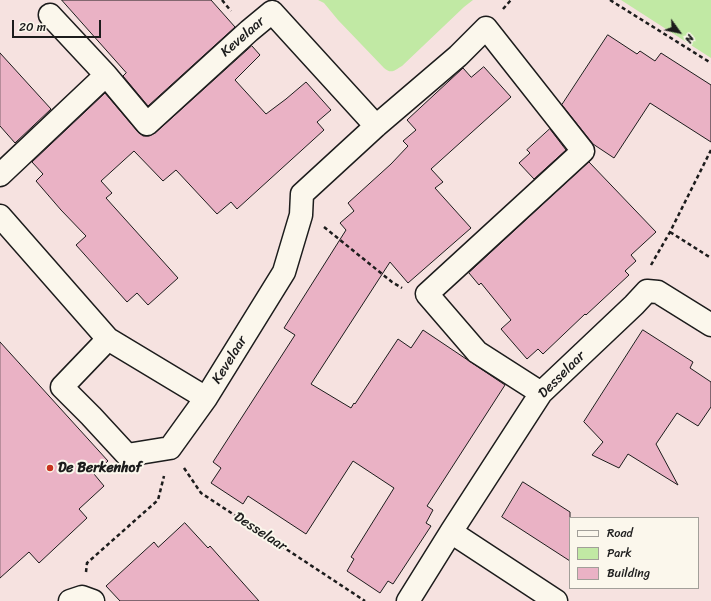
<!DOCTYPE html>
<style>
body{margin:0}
#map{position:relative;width:711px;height:601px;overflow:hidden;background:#f6e2e0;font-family:Sriracha,sans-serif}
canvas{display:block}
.legend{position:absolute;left:569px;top:517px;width:130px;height:72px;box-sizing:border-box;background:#fbf7ec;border:1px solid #a29f99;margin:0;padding:5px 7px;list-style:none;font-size:12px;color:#1c1c1c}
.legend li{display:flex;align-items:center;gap:8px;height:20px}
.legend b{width:20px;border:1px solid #a29f99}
.north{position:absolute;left:659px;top:12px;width:40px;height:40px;-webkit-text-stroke:3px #fbf7ec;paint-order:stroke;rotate:123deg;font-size:11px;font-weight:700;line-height:16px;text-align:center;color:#1c1c1c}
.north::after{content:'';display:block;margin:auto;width:14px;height:18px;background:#1c1c1c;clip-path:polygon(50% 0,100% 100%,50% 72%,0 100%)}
.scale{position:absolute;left:12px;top:20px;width:89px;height:18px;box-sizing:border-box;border:2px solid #1c1c1c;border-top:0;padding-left:5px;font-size:12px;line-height:14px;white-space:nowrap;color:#1c1c1c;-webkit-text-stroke:3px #fbf7ec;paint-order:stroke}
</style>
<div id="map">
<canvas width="711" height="601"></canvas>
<ul class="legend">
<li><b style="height:5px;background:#fbf7ec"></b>Road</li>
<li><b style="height:11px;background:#c1e9a4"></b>Park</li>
<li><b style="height:11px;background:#eab2c5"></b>Building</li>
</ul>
<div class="north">N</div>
<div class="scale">20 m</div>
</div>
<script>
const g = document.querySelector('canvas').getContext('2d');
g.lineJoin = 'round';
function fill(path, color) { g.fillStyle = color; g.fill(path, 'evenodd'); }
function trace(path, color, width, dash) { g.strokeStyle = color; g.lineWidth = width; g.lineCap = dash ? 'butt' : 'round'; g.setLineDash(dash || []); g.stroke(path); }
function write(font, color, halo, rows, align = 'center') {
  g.font = font + ' Sriracha,sans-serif'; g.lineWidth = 4; g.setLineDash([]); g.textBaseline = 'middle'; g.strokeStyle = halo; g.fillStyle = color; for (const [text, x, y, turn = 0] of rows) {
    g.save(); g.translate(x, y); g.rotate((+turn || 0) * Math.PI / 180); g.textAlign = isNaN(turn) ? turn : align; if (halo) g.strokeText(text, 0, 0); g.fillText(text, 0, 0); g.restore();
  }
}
const green = new Path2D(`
 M318,0H473L464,7L402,66C394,71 391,74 384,68L338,20L324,3Z
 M621,0H711V58Z`);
const building = new Path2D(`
 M62,0H211L235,27L148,106L123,76L126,73Z
 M608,35L637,54L640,51L655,61L661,53L711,85V142L650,103L614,158L593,144L562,105Z
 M252,46L260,55L235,80L266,114L286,99L306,82L331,110L317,122L324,130L237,209L231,202L217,214L176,170L163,181L134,151L101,181L112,193L106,198L178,278L148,305L137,293L127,302L76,245L86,236L61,210L36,181L43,174L32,162L105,93L138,132L143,136H149L155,133Z
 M0,53L51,109L15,143L0,126Z
 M484,67L511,97L431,169L443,182L435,188L471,228L408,283L390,262L311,384L351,408L354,403L355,404L398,339L411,348L423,330L505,385L427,506L433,510L426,523L431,526L393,584L388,581L380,593L347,571L354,559L351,557L394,488L353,461L306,534L248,496L243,504L211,483L221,468L213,462L295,335L284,328L346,230L340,223L354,211L348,203L391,164L408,146L403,141L416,130L407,120L463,68L471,77Z
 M550,129L566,150L534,179L519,163L530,153L527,150Z
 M589,162L656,232L631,255L636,261L625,271L629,275L586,315L585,314L543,354L538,349L527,359L501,329L511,320L481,283L479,285L469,273Z
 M643,330L693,362L690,368L711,382V407L698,426L677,413L656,444L678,485L628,454L619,468L592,455L603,442L584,422Z
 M0,342L108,461L94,474L104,486L79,509L87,518L39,563L29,552L0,578Z
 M523,482L570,512V561L502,517Z
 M185,523L208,548L210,546L259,601H120L106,586L154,542L158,547Z`);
const path = new Path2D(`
 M222,0L231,11
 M610,0L711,63
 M503,9L511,0
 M324,227L392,282L402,288
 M670,232L711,258
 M651,265L670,232L711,150
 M184,468L201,493L365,601
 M86,572L87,563L158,500L164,476`);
const minor = new Path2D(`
 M50,15L106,75L147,124L249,31L272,12L376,126
 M0,175L106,75
 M0,216L108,339L206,398
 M108,339L62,387L91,416L127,455L170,448L206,398L284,272L301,215L302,194L376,126L458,56L486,28L583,151L427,294L477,352L541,393
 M70,601L82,597L93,601
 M408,601L451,532
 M556,601L451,532L541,393L634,305L647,291L658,292L711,325`);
const markers = [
 [50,468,4,"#c8321e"]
];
const streetNames = [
 ["Kevelaar",243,37,-41],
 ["Kevelaar",230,360,-58],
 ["Desselaar",562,375,-45],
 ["Desselaar",260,532,33]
];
const poiNames = [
 ["De Berkenhof",58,468]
];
fill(green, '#c1e9a4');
fill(building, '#eab2c5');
trace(building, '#1c1c1c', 1);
trace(minor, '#1c1c1c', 25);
trace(path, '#1c1c1c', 2.5, [4, 3]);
trace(minor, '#fbf7ec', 22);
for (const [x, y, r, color] of markers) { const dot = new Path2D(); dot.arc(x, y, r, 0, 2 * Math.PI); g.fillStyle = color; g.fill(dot); trace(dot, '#fbf7ec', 1.5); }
write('14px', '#1c1c1c', '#fbf7ec', streetNames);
write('bold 14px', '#1c1c1c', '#fbf7ec', poiNames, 'left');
</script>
